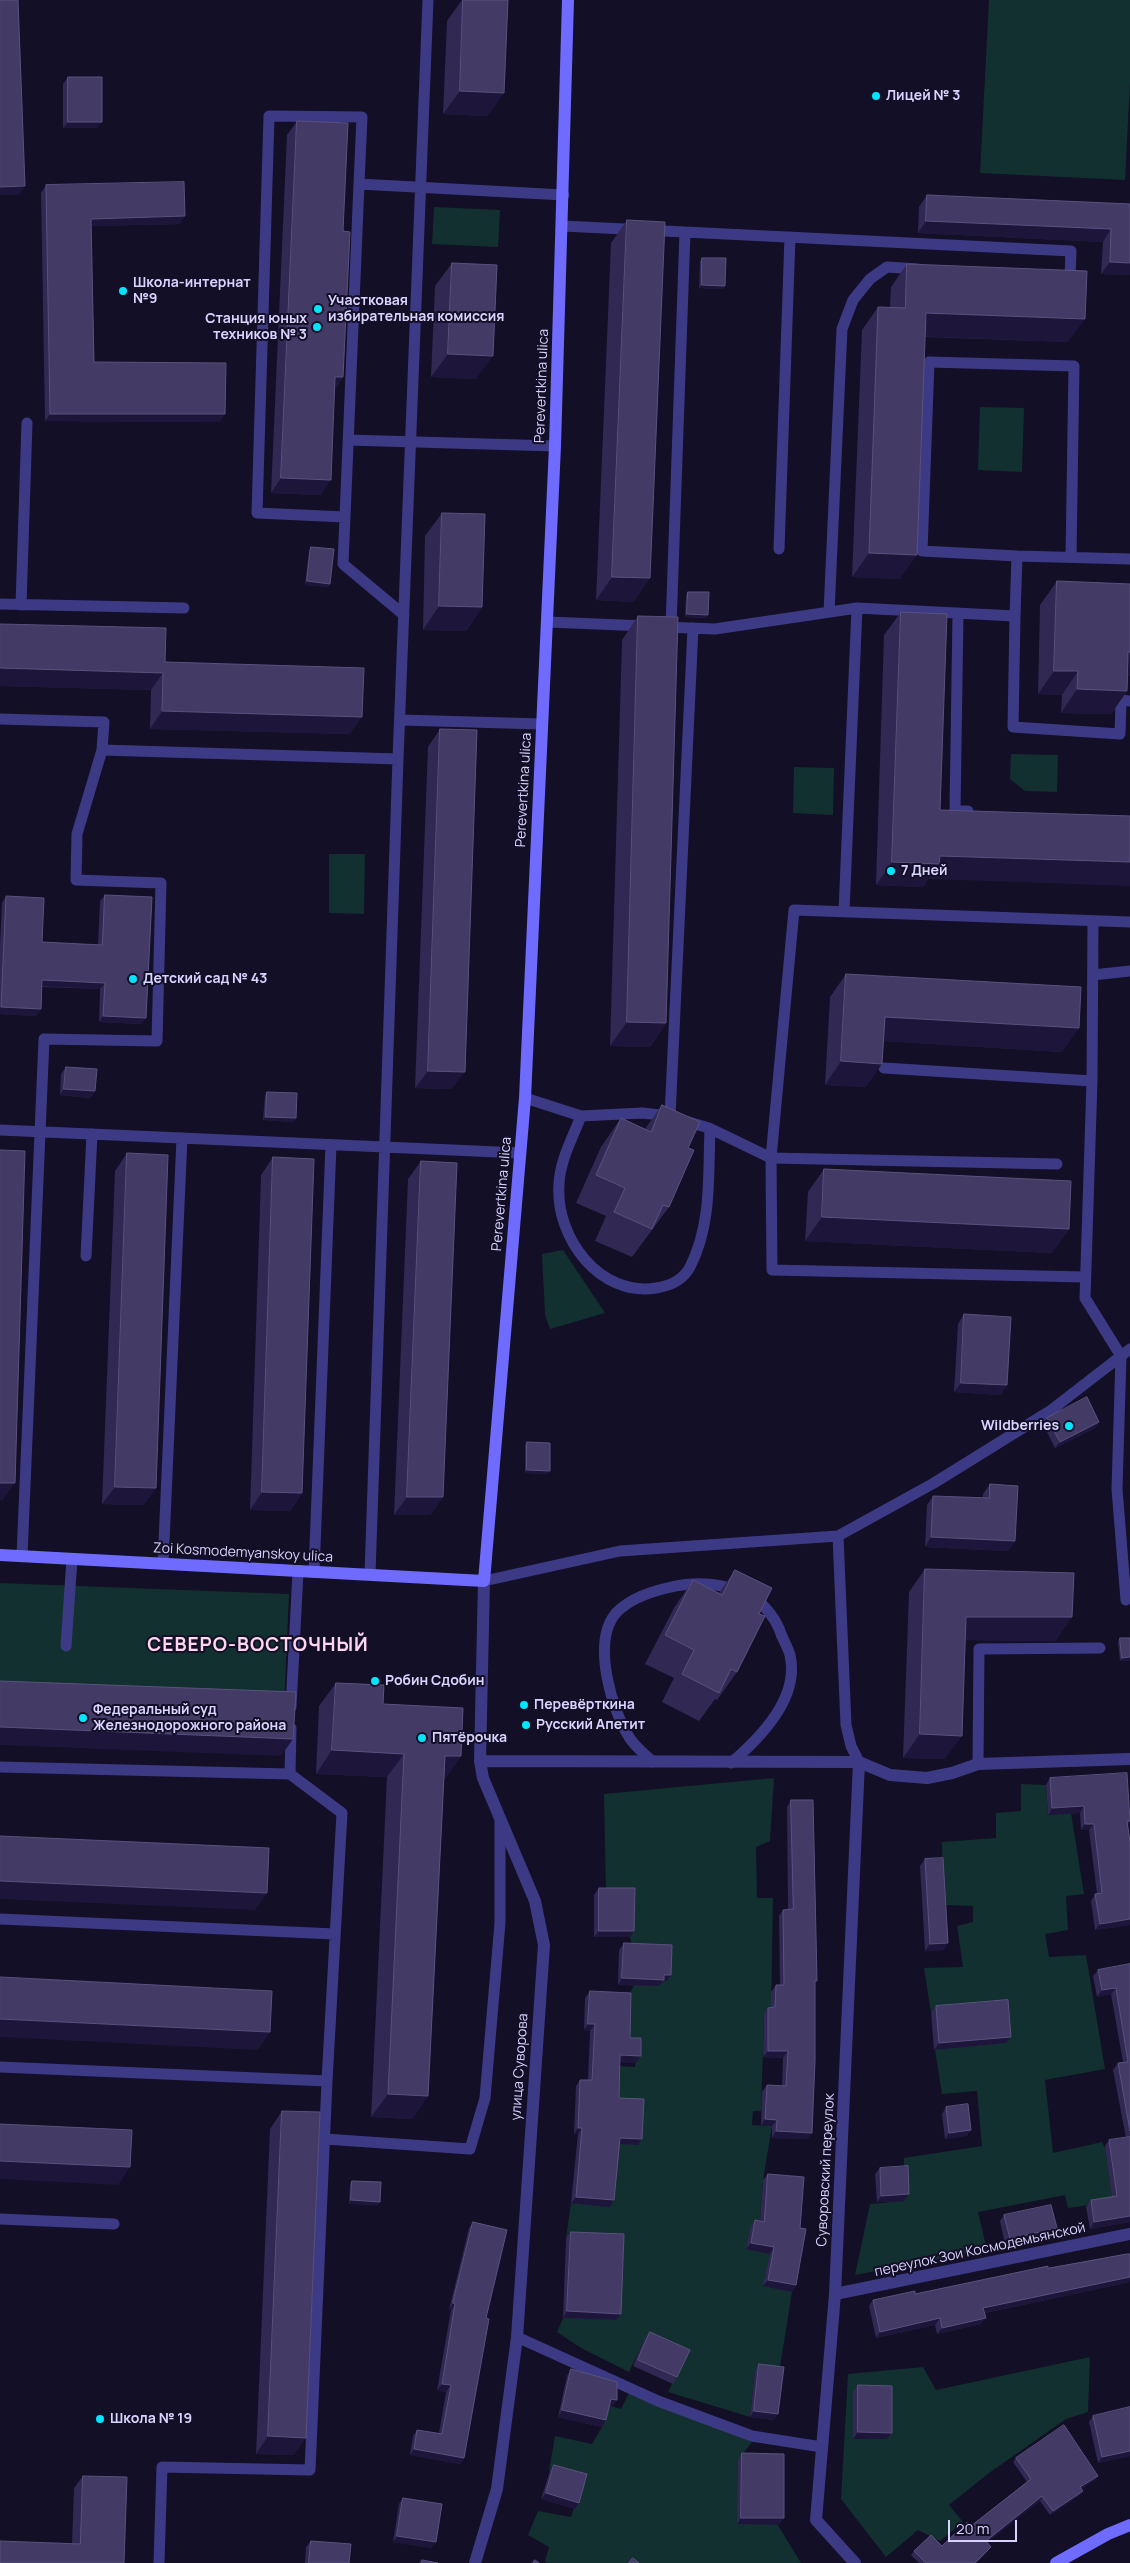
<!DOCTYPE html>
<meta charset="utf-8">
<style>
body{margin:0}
#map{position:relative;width:1130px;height:2563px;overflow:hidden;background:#130f26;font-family:Manrope,sans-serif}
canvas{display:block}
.scale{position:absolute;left:948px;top:2520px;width:69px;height:22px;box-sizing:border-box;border:2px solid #d9d4ff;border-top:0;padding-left:6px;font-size:15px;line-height:18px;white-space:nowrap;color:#d9d4ff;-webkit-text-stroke:4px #130f26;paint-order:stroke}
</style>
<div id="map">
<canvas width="1130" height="2563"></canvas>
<div class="scale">20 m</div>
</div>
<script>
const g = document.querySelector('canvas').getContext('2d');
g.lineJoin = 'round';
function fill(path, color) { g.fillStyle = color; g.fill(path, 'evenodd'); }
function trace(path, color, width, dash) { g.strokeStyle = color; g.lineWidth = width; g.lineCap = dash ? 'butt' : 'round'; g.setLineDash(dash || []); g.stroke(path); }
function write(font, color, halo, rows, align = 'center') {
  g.font = font + ' Manrope,sans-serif'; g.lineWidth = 4; g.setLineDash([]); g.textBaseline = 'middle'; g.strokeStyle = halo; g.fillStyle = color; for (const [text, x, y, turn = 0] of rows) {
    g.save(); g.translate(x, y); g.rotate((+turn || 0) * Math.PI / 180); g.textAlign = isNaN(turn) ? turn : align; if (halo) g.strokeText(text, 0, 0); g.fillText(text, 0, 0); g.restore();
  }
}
const green = new Path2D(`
 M989,0H1130V83L1125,180L980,173Z
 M434,207L500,210L498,247L432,244Z
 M980,407L1024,408L1022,472L978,470Z
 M1011,754L1058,755L1057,792L1025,791L1010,779Z
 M794,767L834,768L833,815L793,813Z
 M329,854H365L364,914L329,913Z
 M563,1250L605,1313L550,1329L545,1315L542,1254Z
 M0,1583L289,1594L284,1710L0,1699Z
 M774,1778L770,1841L756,1847L757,1898H773L771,2013L764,2015L761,2111H753L752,2125L772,2126L763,2180L760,2221L747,2249L770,2254L764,2286L792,2292L779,2373L755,2371L750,2417L668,2392L685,2356L645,2339L629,2372L581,2348L557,2332L563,2318L620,2241L566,2238L571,2203L610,2207L617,2066L635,2067L637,2045L623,2043L627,1999L634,1985L633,1950L630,1937L606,1895L604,1794Z
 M1021,1784L1046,1785L1048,1815L1071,1813L1084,1894L1066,1896L1068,1930L1045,1934L1049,1957L1086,1955L1105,2069L1045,2080L1053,2153L1102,2142L1130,2199L1068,2208L1065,2195L978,2212L987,2250L855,2275L870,2204L904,2201V2158L982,2146L977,2091L942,2094L935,2050L1005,2005L931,2013L924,1968L963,1967L957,1926L973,1922V1906L943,1905L942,1842L996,1838V1813L1021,1811Z
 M1090,2357L1088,2412L1066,2419L989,2473L949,2505L963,2522L940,2541L918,2530L886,2557L841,2499L848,2374L923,2367L936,2390Z
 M629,2393L752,2442L738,2460L801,2563H547L545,2561L549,2547L528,2535L538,2511L571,2517L583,2481L549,2471L555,2436L592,2444L602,2427L607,2405L621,2409Z`);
const lane = new Path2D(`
 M563,226L1071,251L1070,278L1064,277
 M348,440L555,446
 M345,517L257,513L269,116L362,117L359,184
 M779,549L790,237
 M1017,556L922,551L929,362L1074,366L1071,557
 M0,604L184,608
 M21,605L27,423
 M829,612L842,329L853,300L870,279L887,267L918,269
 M958,613L955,811H968
 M404,615L343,564L359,184L564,195
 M1015,616L1013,727L1120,734L1121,700L1130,701
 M548,622L646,626
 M664,627L715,629L857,608L1015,616L1017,556L1130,559
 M671,627L685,232
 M0,719L104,722L102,750L398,759
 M400,720L542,724
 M844,911L857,608
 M1093,975L1130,971
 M884,1068L1092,1081L1093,921
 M1092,1081L1085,1298L1121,1356L1117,1489L1126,1600
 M525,1098L581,1116L642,1113L670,1116
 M581,1116C573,1137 560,1160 559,1184C555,1238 600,1297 656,1288C670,1286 683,1280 690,1267C712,1224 708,1176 710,1129
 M670,1116L693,628
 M685,1121L709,1128L771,1158L794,910L1130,922
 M0,1130L520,1153
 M1057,1164L771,1158L772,1270L1085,1277
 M86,1256L92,1134
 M838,1536L846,1725L851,1746L859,1762
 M22,1556L44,1039L157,1041L161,883L76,880L77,834L102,750
 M163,1564L182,1138
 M314,1572L331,1145
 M370,1574L398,759L428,0
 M484,1581L620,1551L838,1536L934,1483L1050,1411L1130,1349
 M66,1646L72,1559
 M291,1707L298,1572
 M653,1762C645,1755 637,1748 631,1740C612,1712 591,1642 616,1613C629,1599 650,1592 667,1588C691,1582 716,1582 739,1591
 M731,1763C760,1738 800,1698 790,1655C788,1648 784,1641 781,1634C777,1621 765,1604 753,1598
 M978,1764L979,1649L1100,1648
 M0,1767L290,1774
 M0,1919L335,1934
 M0,2067L327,2081
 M325,2139L470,2149L485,2098L500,1923V1822
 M0,2219L114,2224
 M517,2337L658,2401L752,2436L822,2447
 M159,2563L162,2467L310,2470L327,2081L342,1813L290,1774L291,1728`);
const street = new Path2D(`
 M480,1761L859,1762L890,1775L927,1778L952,1773L978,1764L1130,1759
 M835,2294L1130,2234
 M475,2563L497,2489L517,2337L544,1945L535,1901L483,1778L480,1761L484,1581
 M855,2563L816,2520L835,2294L859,1762`);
const secondary = new Path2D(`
 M0,1555L484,1581L525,1098L555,446L568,0
 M1056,2563L1108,2534L1130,2525`);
const wall = new Path2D(`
 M462,0H463L488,116L443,114L447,21Z
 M68,77L97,128H63V84Z
 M297,121L343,231V377L335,389L321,495L271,493L287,135Z
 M46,185L180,224L91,226L94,362L220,422L45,421L41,193Z
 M927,195L1130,204V275L1101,274L1103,242L918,233L919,207Z
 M627,220L634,602L596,600L611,243Z
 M702,258L725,286L723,289L699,288L700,261Z
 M452,263L476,379L431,377L435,286Z
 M907,264L1068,342L925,337L900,579L852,577L862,330L878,307H890L891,287Z
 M442,513L482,607L466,631L423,630L425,536Z
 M311,547L330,584L328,587L305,585L309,550Z
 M1057,581L1130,676H1128L1127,691L1111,714L1061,713L1062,695L1038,694L1040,605Z
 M688,592L706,618L685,617L686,595Z
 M901,612L928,879L923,887L876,885L884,635Z
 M638,616L666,1023L650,1047L610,1046L622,640Z
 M0,624L165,662L350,734L150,729L151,690L0,686Z
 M440,729L452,1089L415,1088L428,747Z
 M105,895L142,1024L99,1022L100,989L42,987L41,1009L36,1016L0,1014V946L2,903L6,896L42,942L98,945L100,901Z
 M846,974L1062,1052L884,1041L866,1087L825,1085L830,997Z
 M66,1067L95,1091L90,1098L60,1095L61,1074Z
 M267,1092L294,1122L263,1120L265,1095Z
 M662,1105L688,1148L669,1207L632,1257L595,1241L606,1216L576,1203L601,1147L621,1118L645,1129Z
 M127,1153L156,1488L143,1505L102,1504L115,1171Z
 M273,1157L302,1493L290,1511L250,1510L261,1175Z
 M421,1161L443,1497L430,1515H394L408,1179Z
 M824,1169L1069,1229L1052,1253L805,1241L808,1192Z
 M964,1314L1001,1395L954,1392L958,1324Z
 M1047,1418L1099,1422L1095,1428L1055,1448L1043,1424Z
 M527,1442L548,1474L525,1473V1445Z
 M990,1484L1015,1541L1008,1551L925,1547L927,1505L933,1496L983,1498V1494Z
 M925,1569L1056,1641L965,1640L945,1759L903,1758L909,1592Z
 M735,1570L759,1614L737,1672L717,1700L715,1699L699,1721L662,1702L674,1678L645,1664L674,1608L693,1580L719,1593Z
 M1120,1638L1130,1661H1120L1118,1642Z
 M336,1683L383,1704L461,1756L444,1780L428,2096L412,2119L371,2117L387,1777L316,1774L319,1706Z
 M1050,1778L1130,1821L1128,1824L1130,1842V1925L1095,1930L1091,1901L1095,1894H1097L1089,1830H1081L1080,1813L1048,1815L1046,1785Z
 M791,1800L815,1984L812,2133L807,2139L772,2138V2126H761L762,2092L767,2085L782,2086L783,2058L763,2057L764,2014L768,2008H771V1992L776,1985H780L779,1916L783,1910H788L787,1807Z
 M925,1859L944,1950L925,1951L920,1866Z
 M599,1888L630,1937H594V1895Z
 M624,1943L667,1981H663L659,1986L618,1985L619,1950Z
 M1130,1964V2222L1090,2229L1086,2207L1091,2200L1112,2197L1105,2146L1109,2140L1126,2138L1113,2070L1118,2063L1123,2062L1111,1994L1097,1997L1093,1976L1098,1970Z
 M590,1991L630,2038L641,2056L636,2063L620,2062L619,2098L642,2139L638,2145L620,2144L614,2200L610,2207L571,2203L578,2134H574L576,2086L580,2080H588L590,2031L584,2030L585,1998Z
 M936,2006L1011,2037L1006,2043L934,2050L931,2013Z
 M946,2107L971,2130L966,2136L945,2139L942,2114Z
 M282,2111L294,2455L256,2454L270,2129Z
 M880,2168L909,2194L904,2201L877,2202L875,2174Z
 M768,2174L796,2285L792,2292L763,2286L770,2254L746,2249L751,2226L755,2220L760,2221L763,2180Z
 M352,2181L378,2205L349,2204L350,2184Z
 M1004,2215L1052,2235L1005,2245L1000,2221Z
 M473,2222L486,2318L464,2458L460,2464L410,2455L413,2436L417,2430L439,2433L446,2392L437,2390L451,2310H449L469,2228Z
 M571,2232L616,2320L563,2318L566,2238Z
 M1130,2254V2282L985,2313L981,2324L937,2334L935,2325L876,2338L869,2306L873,2300L915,2294L1048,2268Z
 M650,2332L677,2377L673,2384L633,2366L645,2338Z
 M759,2364L774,2420L750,2417L755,2371Z
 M571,2369L617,2400L612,2406H610L602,2427L558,2417L567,2376Z
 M858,2385L892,2433L887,2439H853V2392Z
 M1093,2416L1130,2456L1098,2463L1089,2422Z
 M742,2453L779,2525L737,2524L738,2460Z
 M1016,2458L1098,2476L1095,2480L1081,2489L1080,2495L1050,2515L1040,2501L987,2542L988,2551L976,2563H919L911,2555L914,2551L942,2546L971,2526L1027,2482L1013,2462Z
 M554,2465L579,2503L575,2509L541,2499L550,2471Z
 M83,2476L124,2563L72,2543L74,2488Z
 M403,2498L432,2548L393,2542L399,2504Z
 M311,2541L349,2563H305L306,2547Z`);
const shadedWall = new Path2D(`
 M460,91L504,93L488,116L443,114Z
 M68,122H102L97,128H63Z
 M25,186L19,195H0V187Z
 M185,216L180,224L86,226L91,219Z
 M926,221L1111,229L1103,242L918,233Z
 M1110,262L1130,263V275L1101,274Z
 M702,285L725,286L723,289L699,288Z
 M926,313L1085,319L1068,342L910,336Z
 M448,354L493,356L476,379L431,377Z
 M335,377H343L333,392Z
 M50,414H225L220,422L45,421Z
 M281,478L331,480L321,495L271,493Z
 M869,553L917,555L900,579L852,577Z
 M612,577L650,578L634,602L596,600Z
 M307,581L330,584L328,587L305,585Z
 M439,606L482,607L466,631L423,630Z
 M687,614L708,615L706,618L685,617Z
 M1128,652H1130V676H1112Z
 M0,668L163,673L151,690L0,686Z
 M1054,671H1078L1062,695L1038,694Z
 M1077,689L1127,691L1111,714L1061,713Z
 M162,711L362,717L350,734L150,729Z
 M940,856L1130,862V886L928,879L923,887L876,885L892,862Z
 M42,980L105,983L100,989L38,986Z
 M1,1007L41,1009L36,1016L0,1014V1009Z
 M103,1016L146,1018L142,1024L99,1022Z
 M885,1017L1079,1028L1062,1052L869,1040Z
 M627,1022L666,1023L650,1047L610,1046Z
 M841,1061L882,1064L866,1087L825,1085Z
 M428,1071L465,1072L452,1089L415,1088Z
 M64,1089L95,1091L90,1098L60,1095Z
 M266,1117L296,1118L294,1122L263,1120Z
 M822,1217L1069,1229L1052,1253L805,1241Z
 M961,1383L1007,1385L1001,1395L954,1392Z
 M1099,1422L1095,1428L1055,1448L1060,1442Z
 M527,1470L550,1471L548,1474L525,1473Z
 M0,1483H15L2,1501L0,1500Z
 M115,1487L156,1488L143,1505L102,1504Z
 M262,1492L302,1493L290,1511L250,1510Z
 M407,1497H443L430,1515H394Z
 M931,1537L1015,1541L1008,1551L925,1547Z
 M966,1617H1072L1056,1641L949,1640Z
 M1130,1657V1661H1120L1122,1658Z
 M0,1727L293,1739L281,1756L0,1745Z
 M920,1734L962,1736L945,1759L903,1758Z
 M332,1750L404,1754L387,1777L316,1774Z
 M445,1756H461L444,1780Z
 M1084,1806L1080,1813L1048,1815L1052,1808Z
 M1085,1824H1094L1089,1830H1081Z
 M0,1881L267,1893L255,1910L0,1899Z
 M1130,1919V1925L1095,1930L1100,1924Z
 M599,1931H634L630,1937H594Z
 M948,1943L944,1950L925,1951L930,1944Z
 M664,1975H671L667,1981H663L659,1986L618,1985L622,1978Z
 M1116,1988L1111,1994L1097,1997L1102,1990Z
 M0,2019L270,2032L258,2050L0,2037Z
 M588,2024H595L590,2031L584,2030Z
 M1011,2037L1006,2043L934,2050L939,2043Z
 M768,2051H788L783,2058L763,2057Z
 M620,2055L641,2056L636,2063L616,2062Z
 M388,2094L428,2096L412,2119L371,2117Z
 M765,2119L777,2120L772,2126H761Z
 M578,2128H582L578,2134H574Z
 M971,2130L966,2136L945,2139L949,2133Z
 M776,2131L812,2133L807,2139L772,2138Z
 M620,2138L642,2139L638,2145L616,2144Z
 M0,2161L130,2167L118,2185L0,2179Z
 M909,2194L904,2201L877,2202L881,2196Z
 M576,2197L614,2200L610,2207L571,2203Z
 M351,2200L380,2202L378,2205L349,2204Z
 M1130,2216V2222L1090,2229L1094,2222Z
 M1057,2228L1052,2235L1005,2245L1010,2239Z
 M751,2243L774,2247L770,2254L746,2249Z
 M1130,2277V2282L979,2314L983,2308Z
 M768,2280L796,2285L792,2292L763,2286Z
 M453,2303L455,2304L451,2310H449Z
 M567,2311L621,2314L616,2320L563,2318Z
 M940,2318L935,2325L876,2338L880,2332Z
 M986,2318L981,2324L937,2334L942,2328Z
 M442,2384L451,2385L446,2392L437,2390Z
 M611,2399L617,2400L612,2406L607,2405Z
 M562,2410L606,2420L602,2427L558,2417Z
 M754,2411L778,2414L774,2420L750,2417Z
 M858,2432L892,2433L887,2439H853Z
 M268,2436L306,2438L294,2455L256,2454Z
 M414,2449L464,2458L460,2464L410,2455Z
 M1130,2451V2456L1098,2463L1102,2457Z
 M1098,2476L1095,2480L1077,2491L1080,2487Z
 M1083,2491L1080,2495L1050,2515L1053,2511Z
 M546,2493L579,2503L575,2509L541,2499Z
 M1042,2496L1040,2501L983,2546L986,2541Z
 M741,2518H784L779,2525L737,2524Z
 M397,2536L436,2542L432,2548L393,2542Z
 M991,2547L988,2551L976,2563H975Z`);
const building = new Path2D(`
 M0,0H18L25,186L0,187Z
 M463,0H508L504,93L460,91Z
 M68,77H102V122H68Z
 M297,121L348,123L343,231L350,232L343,377H335L331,480L281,478Z
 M184,182L185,216L91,219L94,362L226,363L225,414H50L46,185Z
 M927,195L1130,204V263L1110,262L1111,229L926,221Z
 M627,220L665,222L650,578L612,577Z
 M702,258H726L725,286L702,285Z
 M452,263L497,265L493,356L448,354Z
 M907,264L1087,271L1085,319L926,313L917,555L869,553L878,307L905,308Z
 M442,513L485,514L482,607L439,606Z
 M311,547L334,549L330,584L307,581Z
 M1057,581L1130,584V652H1128L1127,691L1077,689L1078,671H1054Z
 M688,592H709L708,615L687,614Z
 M901,612L947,614L940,810L1130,816V862L940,856L939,864L892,862Z
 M638,616L678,617L666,1023L627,1022Z
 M0,624L166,628L165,662L364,668L362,717L162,711L163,673L0,668Z
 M440,729L477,730L465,1072L428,1071Z
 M105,895L152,897L146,1018L103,1016L105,983L42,980L41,1009L1,1007L6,896L44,898L42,942L102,945Z
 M846,974L1081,987L1079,1028L885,1017L882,1064L841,1061Z
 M66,1067L97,1069L95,1091L64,1089Z
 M267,1092L297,1093L296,1118L266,1117Z
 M662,1105L700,1122L688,1148L694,1150L669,1207L663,1205L652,1229L614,1212L625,1188L596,1175L621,1118L651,1132Z
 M0,1150L25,1151L15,1483H0Z
 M127,1153L168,1155L156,1488L115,1487Z
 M273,1157L314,1159L302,1493L262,1492Z
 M421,1161L457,1163L443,1497H407Z
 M824,1169L1071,1181L1069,1229L822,1217Z
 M964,1314L1011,1317L1007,1385L961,1383Z
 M1087,1397L1099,1422L1060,1442L1047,1418Z
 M527,1442L550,1443V1471L527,1470Z
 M990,1484L1018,1486L1015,1541L931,1537L933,1496L989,1498Z
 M925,1569L1074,1573L1072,1617H966L962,1736L920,1734Z
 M735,1570L772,1588L759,1614L765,1616L737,1672L731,1669L719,1693L682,1674L694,1650L665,1635L693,1580L722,1595Z
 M1120,1638H1130V1657L1122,1658Z
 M0,1681L296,1692L293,1739L0,1727Z
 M336,1683L384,1685L383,1704L463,1708L461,1756H445L428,2096L388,2094L404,1754L332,1750Z
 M1127,1773L1130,1821H1127L1130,1842V1919L1100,1924L1095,1894L1102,1893L1094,1824H1085L1084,1806L1052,1808L1050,1778Z
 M791,1800H813L817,1981H815V2061L812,2133L776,2131L777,2120L765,2119L767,2085L786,2086L788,2051H768V2008L775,2007L776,1985H784L783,1910L793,1909Z
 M0,1836L269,1848L267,1893L0,1881Z
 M943,1858L948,1943L930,1944L925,1859Z
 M599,1888H635L634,1931H599Z
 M624,1943L672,1945L671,1975H664V1980L622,1978Z
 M1130,1964V2131L1118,2063L1128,2062L1116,1988L1102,1990L1098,1970Z
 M0,1977L272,1991L270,2032L0,2019Z
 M590,1991L631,1993L630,2038H641V2056L620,2055L619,2098L644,2099L642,2139L620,2138L614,2200L576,2197L582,2128H578L580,2080H592L595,2024H588Z
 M1008,2000L1011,2037L939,2043L936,2006Z
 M968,2104L971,2130L949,2133L946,2107Z
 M282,2111L320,2112L306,2438L268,2436Z
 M0,2124L132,2130L130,2167L0,2161Z
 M1130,2137V2216L1094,2222L1091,2200L1117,2196L1109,2140Z
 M908,2166L909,2194L881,2196L880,2168Z
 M768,2174L804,2177L800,2228L806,2229L796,2285L768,2280L774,2247L751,2243L755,2220L764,2222Z
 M352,2181L381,2182L380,2202L351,2200Z
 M1051,2205L1057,2228L1010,2239L1004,2215Z
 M473,2222L507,2230L486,2318L489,2319L464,2458L414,2449L417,2430L442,2434L451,2385L442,2384L455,2304L453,2303Z
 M571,2232L624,2234L621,2314L567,2311Z
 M1127,2254H1130V2277L983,2308L986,2318L942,2328L940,2318L880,2332L873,2300L915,2291V2294L1048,2266V2268Z
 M650,2332L690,2350L677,2377L638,2360Z
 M759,2364L784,2367L778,2414L754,2411Z
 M571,2369L617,2382V2400L611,2399L606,2420L562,2410Z
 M858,2385L892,2386V2433L858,2432Z
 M1130,2407V2451L1102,2457L1093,2416Z
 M1064,2425L1098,2476L1080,2487L1083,2491L1053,2511L1042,2496L986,2541L991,2547L975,2563H926L914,2551L931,2535L942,2546L967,2522L971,2526L1031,2479L1016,2458Z
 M742,2453L784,2454V2518H741Z
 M554,2465L587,2474L579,2503L546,2493Z
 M83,2476L127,2477L124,2563H0V2541L80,2544Z
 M403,2498L442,2504L436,2542L397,2536Z
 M311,2541L351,2544L349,2563H309Z
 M633,2558L639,2563H629Z
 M422,2560L438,2563H421Z
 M535,2560L539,2563H533Z`);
const markers = [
 [876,96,5,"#00e5ff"],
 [123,291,5,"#00e5ff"],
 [318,309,5,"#00e5ff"],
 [317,327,5,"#00e5ff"],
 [891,871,5,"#00e5ff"],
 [133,979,5,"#00e5ff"],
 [1069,1426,5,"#00e5ff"],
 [375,1681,5,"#00e5ff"],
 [524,1705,5,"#00e5ff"],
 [83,1718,5,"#00e5ff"],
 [526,1725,5,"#00e5ff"],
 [422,1738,5,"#00e5ff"],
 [100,2419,5,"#00e5ff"]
];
const poiNames = [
 ["Лицей № 3",886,96],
 ["Школа-интернат",133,283],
 ["№9",133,299],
 ["Участковая",328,301],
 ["избирательная комиссия",328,317],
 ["Станция юных",307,319,"right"],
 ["техников № 3",307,335,"right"],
 ["7 Дней",901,871],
 ["Детский сад № 43",143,979],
 ["Wildberries",1059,1426,"right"],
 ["Робин Сдобин",385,1681],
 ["Перевёрткина",534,1705],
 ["Федеральный суд",93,1710],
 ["Железнодорожного района",93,1726],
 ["Русский Апетит",536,1725],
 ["Пятёрочка",432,1738],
 ["Школа № 19",110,2419]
];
const streetNames = [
 ["Perevertkina ulica",542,386,-88],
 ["Perevertkina ulica",524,790,-87],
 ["Perevertkina ulica",502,1194,-85],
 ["Zoi Kosmodemyanskoy ulica",243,1553,3],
 ["улица Суворова",520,2067,-86],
 ["Суворовский переулок",826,2170,-87],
 ["переулок Зои Космодемьянской",980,2250,-12]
];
const districtNames = [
 ["СЕВЕРО-ВОСТОЧНЫЙ",258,1646]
];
fill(green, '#12302f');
trace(lane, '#3d3a85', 11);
trace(street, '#3d3a85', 12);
trace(secondary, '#6f6bff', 12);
fill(wall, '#312854');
fill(shadedWall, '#1d163a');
fill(building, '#433a66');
trace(building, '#5a527e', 1);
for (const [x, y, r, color] of markers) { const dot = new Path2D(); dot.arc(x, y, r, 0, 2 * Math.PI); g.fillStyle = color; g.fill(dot); trace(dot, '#130f26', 2); }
write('bold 14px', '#d9d4ff', '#130f26', poiNames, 'left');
write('14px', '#d9d4ff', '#130f26', streetNames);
g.letterSpacing = '1px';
write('bold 19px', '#ffd6f0', '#130f26', districtNames);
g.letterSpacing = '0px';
</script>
